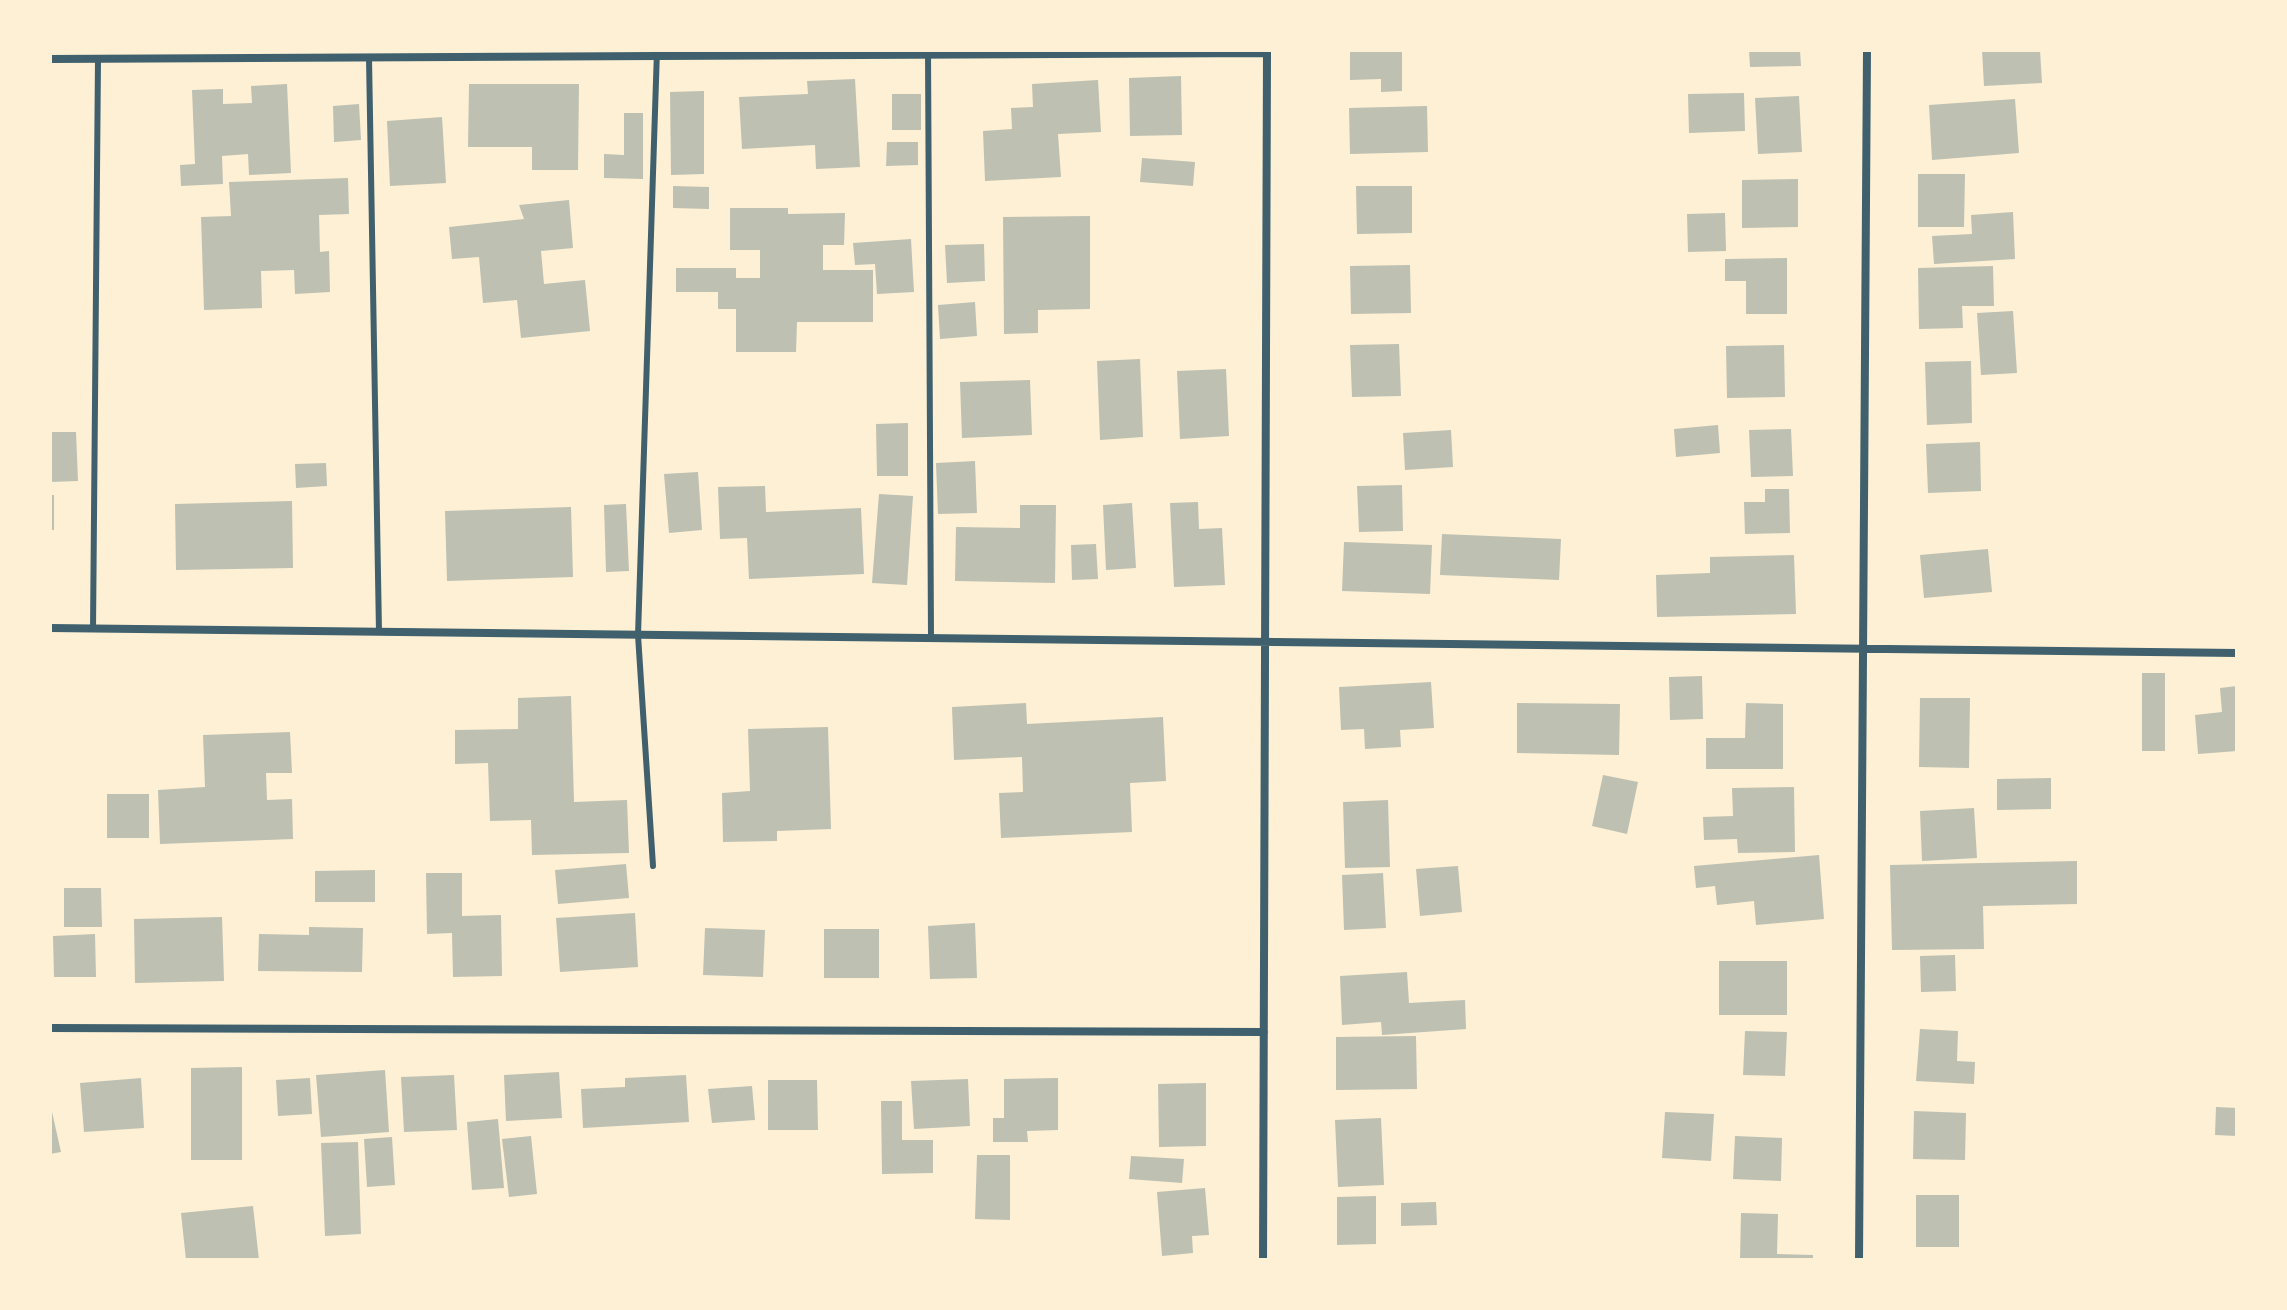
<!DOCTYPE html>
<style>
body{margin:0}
#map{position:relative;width:2287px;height:1310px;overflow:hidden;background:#fdf0d5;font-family:"PT Serif",serif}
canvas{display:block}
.frame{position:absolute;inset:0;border:52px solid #fdf0d5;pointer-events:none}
</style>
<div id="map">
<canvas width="2287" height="1310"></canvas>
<div class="frame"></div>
</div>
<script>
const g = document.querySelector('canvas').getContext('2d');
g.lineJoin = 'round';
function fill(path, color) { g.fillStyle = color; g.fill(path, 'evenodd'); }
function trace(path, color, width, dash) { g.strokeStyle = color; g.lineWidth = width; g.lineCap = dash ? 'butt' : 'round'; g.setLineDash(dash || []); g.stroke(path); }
const building = new Path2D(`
 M1350,50H1402V91L1381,92V79L1350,80Z
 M1749,50H1800L1801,66L1750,67Z
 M1982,50H2040L2042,83L1984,86Z
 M1181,76L1182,135L1130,136L1129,78Z
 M855,79L860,167L816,169L815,145L742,149L739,97L808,94L807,81Z
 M1098,80L1101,132L1058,134L1061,177L985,181L983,131L1012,129L1011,108L1033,107L1032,84Z
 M287,84L291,173L249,175L248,154L222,156L223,184L181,186L180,165L195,164L192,90L223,89V104L252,103L251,86Z
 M469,84H579L578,170H532V147H468Z
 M704,91V174L671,175L670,92Z
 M1744,93L1745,131L1689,133L1688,94Z
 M892,94H921V130H892Z
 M1799,96L1802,152L1758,154L1755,98Z
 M2015,99L2019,153L1932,160L1929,105Z
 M359,104L361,140L334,142L333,106Z
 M1427,106L1428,152L1350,154L1349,108Z
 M624,113H643V179L604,178V154L624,155Z
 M442,117L446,183L390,186L387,121Z
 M887,142H918V165L886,166Z
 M1142,158L1195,162L1193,186L1140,182Z
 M1918,174H1965L1964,227H1918Z
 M348,178L349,214L319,215L320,252L329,251L330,292L295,294L294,270L261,271L262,308L204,310L201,217L231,216L229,182Z
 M1798,179V227L1742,228V180Z
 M673,186L709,187V209L673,208Z
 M1356,186H1412V233L1357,234Z
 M569,200L573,248L541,251L544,284L585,280L590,331L521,338L517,300L483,303L479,257L452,259L449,227L524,219L519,205Z
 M730,208H788V214L845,213L844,245H823V270H873V322H797L796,352H736V309H718V292H676V268H736V278H760V250H730Z
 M2013,212L2015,259L1934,264L1932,236L1972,234L1971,215Z
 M1725,213L1726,251L1688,252L1687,214Z
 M1090,216V309L1038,310V333L1004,334L1003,217Z
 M911,239L914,292L877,294L875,264L855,265L853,243Z
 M984,244L985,281L947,283L945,245Z
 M1787,258V314H1746V281H1725V259Z
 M1410,265L1411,313L1351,314L1350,266Z
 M1993,266L1994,306H1962L1963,328L1919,329L1918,268Z
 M975,302L977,336L940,339L938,305Z
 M2013,311L2017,373L1981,375L1977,313Z
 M1399,344L1401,396L1352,397L1350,345Z
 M1784,345L1785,397L1727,398L1726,346Z
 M1140,359L1143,437L1100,440L1097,361Z
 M1971,361L1972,423L1927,425L1925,362Z
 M1226,369L1229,436L1180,439L1177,371Z
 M1030,380L1032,435L962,438L960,382Z
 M908,423V476H877L876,424Z
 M1718,425L1720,453L1676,457L1674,429Z
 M1791,429L1793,476L1751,477L1749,430Z
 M1451,430L1453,467L1405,470L1403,433Z
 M50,432H76L78,481L50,482Z
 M1980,442L1981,491L1928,493L1926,444Z
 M975,461L977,513L938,514L936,463Z
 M326,463L327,486L296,488L295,464Z
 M698,472L702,530L669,533L664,474Z
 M1402,485L1403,531L1359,532L1357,486Z
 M765,486L766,512L861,508L864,574L749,579L747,538L720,539L718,487Z
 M1765,489H1789L1790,533L1745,534L1744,502H1765Z
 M879,494L913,496L907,585L872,583Z
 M50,495H54V530H50Z
 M292,501L293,568L176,570L175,504Z
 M1198,502L1199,529L1222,528L1225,585L1174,587L1170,503Z
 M1132,503L1136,568L1106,570L1103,505Z
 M626,504L629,571L606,572L604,505Z
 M1020,505H1056L1055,583L955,581L956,527L1020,528Z
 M571,507L573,577L447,581L445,511Z
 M1442,534L1561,539L1559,580L1440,575Z
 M1344,542L1432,545L1430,594L1342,591Z
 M1096,544L1098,579L1072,580L1071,545Z
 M1988,549L1992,592L1924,598L1920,555Z
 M1794,555L1796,614L1657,617L1656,575L1710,573V557Z
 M2142,673H2165V751H2142Z
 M1702,676L1703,719L1670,720L1669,677Z
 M1431,682L1434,728L1400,730L1401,747L1365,749L1364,729L1341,730L1339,687Z
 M2237,686V751L2198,754L2195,715L2222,712L2220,688Z
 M571,696L574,802L627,800L629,853L532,855L531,820L490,821L488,763L455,764V730L518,729V698Z
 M1920,698H1970L1969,768L1919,767Z
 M1026,703L1027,724L1163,717L1166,781L1130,783L1132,832L1001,838L999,793L1023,792L1022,757L954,760L952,707Z
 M1517,703L1620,704L1619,755L1517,753Z
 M1746,703L1783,704V769H1706V738H1745Z
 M828,727L831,829L777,831V841L723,842L722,793L750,791L748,729Z
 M290,732L292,773H266L267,800L292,799L293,839L160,844L158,790L205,787L203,735Z
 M1603,775L1638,782L1627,834L1592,826Z
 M2051,778V809L1997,810V779Z
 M1794,787L1795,852L1738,853L1737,839L1704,840L1703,817L1733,816L1732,788Z
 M107,794H149V838H107Z
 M1388,800L1390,867L1345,868L1343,802Z
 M1974,808L1977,858L1922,861L1920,811Z
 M1819,855L1824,919L1756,925L1754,901L1717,905L1715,886L1696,888L1694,866Z
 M2077,861V904L1983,906L1984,949L1892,950L1890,865Z
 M626,864L629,898L558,904L555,870Z
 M1458,866L1462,912L1420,916L1416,869Z
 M375,870V902H315V871Z
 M426,873H462V916L501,915L502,976L453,977L452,933L427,934Z
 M1383,873L1386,928L1344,930L1342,875Z
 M64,888H101L102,927H64Z
 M635,913L638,967L560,972L556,918Z
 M222,917L224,981L135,983L134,919Z
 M975,923L977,978L930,979L928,926Z
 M309,927L363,928L362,972L258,971L259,934L309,935Z
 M705,928L765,930L763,977L703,975Z
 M824,929H879V978H824Z
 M95,934L96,977H54L53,936Z
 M1955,955L1956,991L1921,992L1920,956Z
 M1719,961H1787V1015H1719Z
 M1407,972L1409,1003L1465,1000L1466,1029L1382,1035L1381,1022L1342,1025L1340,976Z
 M1920,1029L1958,1031L1957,1061L1975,1062L1974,1084L1916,1081Z
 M1745,1031L1787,1032L1785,1076L1743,1075Z
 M1416,1036L1417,1089L1336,1090V1037Z
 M242,1067V1160H191V1068Z
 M385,1070L389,1132L321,1137L316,1075Z
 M559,1072L562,1118L506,1121L504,1075Z
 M454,1075L457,1130L404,1132L401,1077Z
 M686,1075L689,1122L583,1128L581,1089L625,1087V1078Z
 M141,1078L144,1128L84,1132L80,1083Z
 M310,1078L312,1114L278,1116L276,1080Z
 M1058,1078V1130L1027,1131L1028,1142H993V1118H1004V1079Z
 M968,1079L970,1126L914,1129L911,1081Z
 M768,1080H817L818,1130H768Z
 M1206,1083V1146L1159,1147L1158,1084Z
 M752,1086L755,1120L712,1123L708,1089Z
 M881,1101H902V1140H933V1173L882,1174Z
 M50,1103L61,1152L50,1154Z
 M2216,1107L2237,1108V1136L2215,1135Z
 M1914,1111L1966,1113L1965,1160L1913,1159Z
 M1665,1112L1714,1114L1711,1161L1662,1158Z
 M1381,1118L1384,1185L1338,1187L1335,1120Z
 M498,1119L504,1188L472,1190L467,1122Z
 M531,1136L537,1194L509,1197L502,1139Z
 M1735,1136L1782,1138L1781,1181L1733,1179Z
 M392,1137L395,1185L367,1187L364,1139Z
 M358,1142L361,1234L325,1236L321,1143Z
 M977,1155H1010V1220L975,1219Z
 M1131,1156L1184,1159L1182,1183L1129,1179Z
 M1205,1188L1209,1235L1192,1236L1193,1253L1162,1256L1157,1192Z
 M1916,1195H1959V1247H1916Z
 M1376,1196V1244L1337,1245V1197Z
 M1436,1202L1437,1225L1401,1226V1203Z
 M253,1206L259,1260H186L181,1213Z
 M1741,1213L1778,1214L1777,1254L1813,1255V1260H1740Z`);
const service = new Path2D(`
 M928,50L931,638
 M369,58L379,632
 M93,629L98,59
 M653,866L638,635L657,50`);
const minor = new Path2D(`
 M50,59L1267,53
 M50,628L2237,653
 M50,1028L1264,1032
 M1263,1260L1267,51
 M1859,1260L1867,50`);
fill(building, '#bec0b2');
trace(service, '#3f606c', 6);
trace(minor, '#3f606c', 8);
</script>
